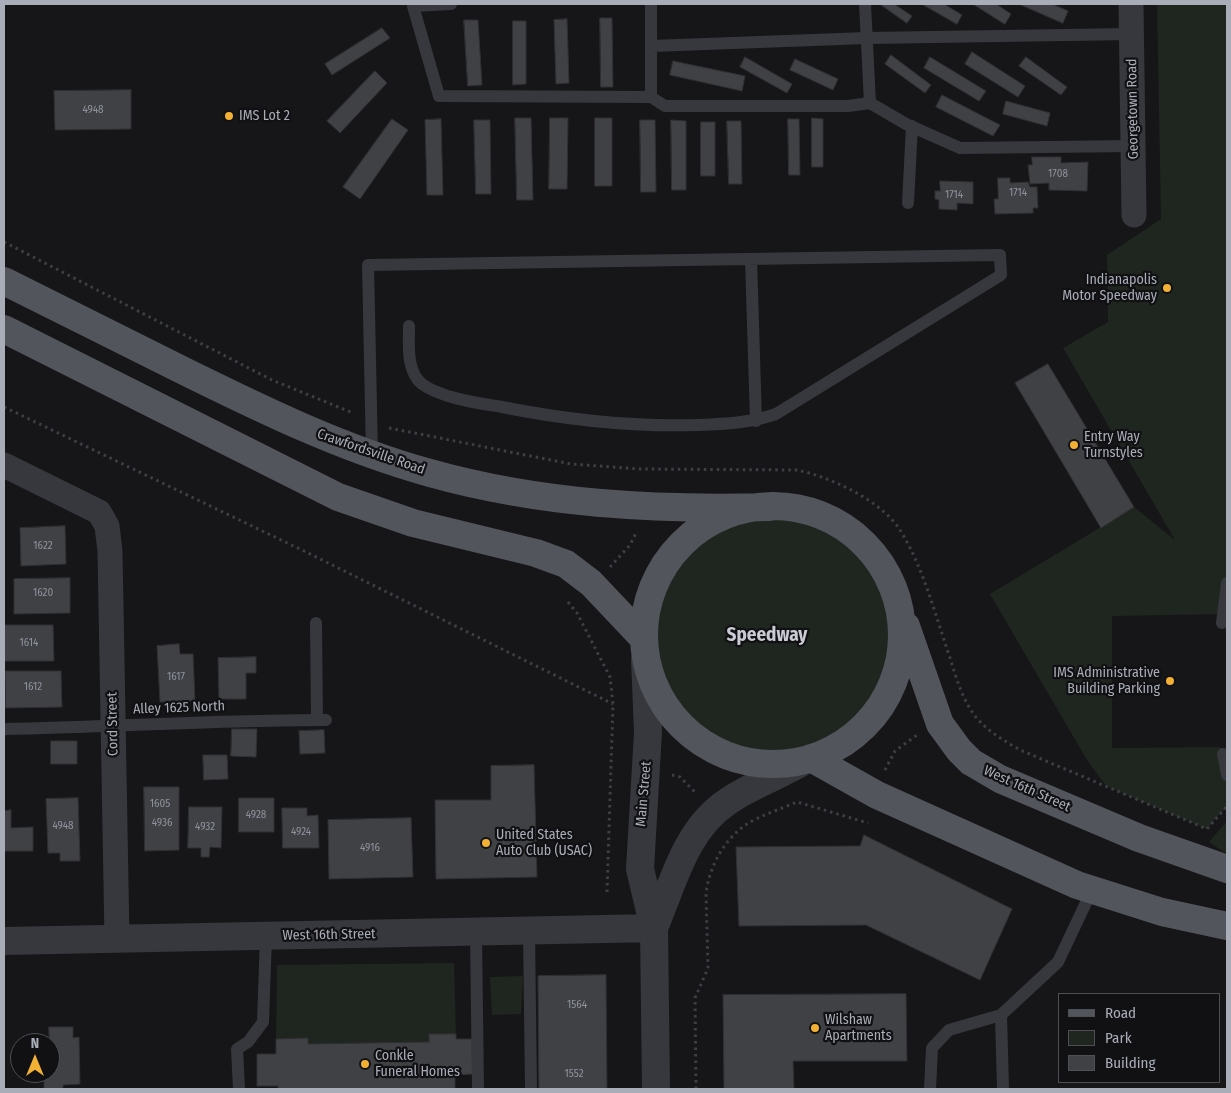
<!DOCTYPE html>
<style>
body{margin:0}
#map{position:relative;width:1231px;height:1093px;overflow:hidden;background:#161618;font-family:"Fira Sans Condensed",sans-serif}
canvas{display:block}
.frame{position:absolute;inset:0;border:5px solid #a8adb8;pointer-events:none}
.legend{position:absolute;left:1058px;top:993px;width:162px;height:90px;box-sizing:border-box;background:#111113;border:1px solid #4d4f55;margin:0;padding:6px 9px;list-style:none;font-size:15px;color:#a8adb8}
.legend li{display:flex;align-items:center;gap:10px;height:25px}
.legend b{width:25px;border:1px solid #4d4f55}
.north{position:absolute;left:10px;top:1033px;width:50px;height:50px;box-sizing:border-box;background:#111113;border:1px solid #4d4f55;border-radius:50%;rotate:0deg;font-size:14px;font-weight:700;line-height:20px;text-align:center;color:#a8adb8}
.north::after{content:'';display:block;margin:auto;width:18px;height:22px;background:#f2b134;clip-path:polygon(50% 0,100% 100%,50% 72%,0 100%)}
</style>
<div id="map">
<canvas width="1231" height="1093"></canvas>
<div class="frame"></div>
<ul class="legend">
<li><b style="height:6px;background:#53555c"></b>Road</li>
<li><b style="height:14px;background:#1e261f"></b>Park</li>
<li><b style="height:14px;background:#404145"></b>Building</li>
</ul>
<div class="north">N</div>
</div>
<script>
const g = document.querySelector('canvas').getContext('2d');
g.lineJoin = 'round';
function fill(path, color) { g.fillStyle = color; g.fill(path, 'evenodd'); }
function trace(path, color, width, dash) { g.strokeStyle = color; g.lineWidth = width; g.lineCap = dash ? 'butt' : 'round'; g.setLineDash(dash || []); g.stroke(path); }
function write(font, color, halo, rows, align = 'center') {
  g.font = font + ' "Fira Sans Condensed",sans-serif'; g.lineWidth = 4.5; g.setLineDash([]); g.textBaseline = 'middle'; g.strokeStyle = halo; g.fillStyle = color; for (const [text, x, y, turn = 0] of rows) {
    g.save(); g.translate(x, y); g.rotate((+turn || 0) * Math.PI / 180); g.textAlign = isNaN(turn) ? turn : align; if (halo) g.strokeText(text, 0, 0); g.fillText(text, 0, 0); g.restore();
  }
}
const green = new Path2D(`
 M1157,4H1227V614L1112,616V748L1220,747L1227,763V806L1207,829L1106,786L1087,760L990,594L1134,507L1175,540L1063,348L1108,322L1107,255L1161,219Z
 M645 636a128 128 0 1 1 256 0a128 128 0 1 1-256 0Z
 M1227,821V854L1209,842Z
 M454,963L456,1034H429V1042L308,1044L307,1038L276,1039L277,965Z
 M523,976L521,1014L492,1015L490,977Z`);
const building = new Path2D(`
 M880,4H894L912,16L907,23Z
 M922,4H944L962,15L957,24Z
 M973,4H996L1011,14L1005,24Z
 M1019,4H1052L1068,11L1063,23Z
 M600,18H612L613,87H601Z
 M567,19L569,83L556,84L554,20Z
 M464,20H478L482,85L468,86Z
 M513,21H526V84L513,85Z
 M382,28L390,38L332,75L325,64Z
 M972,52L1025,86L1018,97L965,64Z
 M891,55L931,85L925,93L885,64Z
 M745,57L792,84L787,93L740,67Z
 M930,57L986,91L979,101L924,68Z
 M1026,57L1067,87L1061,95L1019,66Z
 M795,59L838,79L833,90L790,70Z
 M673,61L745,76L742,91L670,75Z
 M375,71L387,83L340,133L327,121Z
 M131,90V129L55,130L54,91Z
 M942,95L1000,125L993,136L936,107Z
 M1006,101L1050,113L1047,126L1003,114Z
 M515,118H531L533,200H517Z
 M550,118H568L567,189H549Z
 M595,118H612V186H595Z
 M812,118L823,119V167H812Z
 M392,119L408,130L360,199L343,187Z
 M441,119L443,195H427L425,120Z
 M788,119H799L800,175H789Z
 M474,120H490L491,194H476Z
 M640,120H655L656,192H641Z
 M671,120L686,121V190H672Z
 M727,121H741L742,184H729Z
 M701,122H715V176H701Z
 M1032,157H1061V163L1088,162L1087,191L1049,190V183L1030,184L1028,165H1032Z
 M998,178H1010V183L1028,182L1030,187H1037L1038,208H1033V213L995,214L994,199H998Z
 M940,181L973,182V204L957,203V210L939,209V200L935,199V191H940Z
 M1048,364L1134,507L1101,528L1015,383Z
 M65,526L66,564L21,566L20,528Z
 M70,578V613L14,614V579Z
 M4,625H53L54,661H4Z
 M179,644L180,654H193L195,701L160,702L157,646Z
 M256,657V673H246V699H219L218,658Z
 M5,671H61L62,707L6,708Z
 M232,729H257L256,757L231,756Z
 M324,730L325,753L300,754L299,731Z
 M51,741H77V764H51Z
 M203,755H227L228,779L204,780Z
 M534,765L537,877L436,879L435,800H491V766Z
 M144,787H179V850L145,851Z
 M78,798L80,861H60V853H48L46,799Z
 M239,798H274V832H239Z
 M189,807H222L221,848L210,847L209,857H201V848H188Z
 M282,808H307V816L318,815L319,848H283Z
 M11,810V828L33,827V851H4V811Z
 M411,818L413,877L329,879L328,820Z
 M864,835L1012,909L980,980L866,925L739,926L736,847L860,846Z
 M606,975L607,1089H539L538,976Z
 M906,994L907,1061H793L794,1089H724L723,995Z
 M49,1027H73V1038L79,1037L80,1084L63,1085V1089H44V1073H50Z
 M429,1034H456V1039H472L473,1074L455,1075V1089H278V1086H257V1054H276V1039L308,1038V1044L429,1042Z`);
const path = new Path2D(`
 M4,242L272,380L353,413
 M4,407L304,551L613,704
 M389,428L571,464L640,469L797,470C830,477 881,500 900,530C922,565 934,610 947,649C955,672 960,696 975,716C987,731 1003,740 1020,750L1207,829L1227,806
 M610,567L630,545L637,531
 M568,602L577,613L610,677L613,704L607,892
 M885,770L895,751L917,735
 M672,775L680,777L696,793
 M696,1089L695,998L708,968L706,894C709,867 724,839 747,824C761,815 781,809 797,802L868,823`);
const service = new Path2D(`
 M451,4L413,6L439,96L651,97
 M651,4V97L665,106H848L870,103L906,124L960,148L1134,146
 M865,4L870,103
 M651,46L867,38L1132,34
 M908,203L912,126
 M751,259L756,421
 M372,455L368,265L1000,255L1001,275L776,414C750,423 725,424 698,425C631,427 567,420 502,407C478,403 441,398 422,384C406,371 409,344 409,326
 M316,623L317,720
 M1222,623L1227,583
 M4,729C111,727 218,720 326,720
 M1223,754L1227,775
 M529,931L531,1089
 M476,933L478,1089
 M1001,1015L1003,1089
 M239,1089L237,1049L248,1042L263,1022L266,936
 M930,1089L932,1048L949,1030L1001,1015L1058,962L1092,890`);
const minor = new Path2D(`
 M1131,4L1134,215
 M4,465L99,512L107,526L110,551L117,939`);
const tertiary = new Path2D(`
 M645,659L648,732L640,869L654,928L656,1089
 M654,928C673,884 685,830 727,802C751,785 780,776 804,761
 M4,941L654,928`);
const primary = new Path2D(`
 M4,281C63,311 123,340 182,370C263,410 343,449 430,473C541,504 654,510 769,507
 M4,329L338,497L413,523L536,553L566,564L591,583L644,639
 M644 635a129 129 0 1 1 258 0a129 129 0 1 1-258 0Z
 M906,626L940,724L959,750L971,762L1000,779L1139,838L1227,869
 M811,758L877,795L1077,885L1162,912L1227,926`);
const markers = [
 [229,116,5,"#f2b134"],
 [1167,288,5,"#f2b134"],
 [1074,445,5,"#f2b134"],
 [1170,681,5,"#f2b134"],
 [486,843,5,"#f2b134"],
 [815,1028,5,"#f2b134"],
 [365,1064,5,"#f2b134"]
];
const numberNames = [
 ["4948",93,110],
 ["1708",1058,174],
 ["1714",1018,193],
 ["1714",954,195],
 ["1622",43,546],
 ["1620",43,593],
 ["1614",29,643],
 ["1617",176,677],
 ["1612",33,687],
 ["1605",160,804],
 ["4928",256,815],
 ["4936",162,823],
 ["4948",63,826],
 ["4932",205,827],
 ["4924",301,832],
 ["4916",370,848],
 ["1564",577,1005],
 ["1552",574,1074]
];
const streetNames = [
 ["Georgetown Road",1133,109,-91],
 ["Crawfordsville Road",371,452,19],
 ["Alley 1625 North",179,708,-2],
 ["Cord Street",113,724,-91],
 ["West 16th Street",1027,789,24],
 ["Main Street",644,794,-85],
 ["West 16th Street",329,935,-1]
];
const poiNames = [
 ["IMS Lot 2",239,116],
 ["Indianapolis",1157,280,"right"],
 ["Motor Speedway",1157,296,"right"],
 ["Entry Way",1084,437],
 ["Turnstyles",1084,453],
 ["IMS Administrative",1160,673,"right"],
 ["Building Parking",1160,689,"right"],
 ["United States",496,835],
 ["Auto Club (USAC)",496,851],
 ["Wilshaw",825,1020],
 ["Apartments",825,1036],
 ["Conkle",375,1056],
 ["Funeral Homes",375,1072]
];
const districtNames = [
 ["Speedway",767,636]
];
fill(green, '#1e261f');
fill(building, '#404145');
trace(building, '#303034', 1);
trace(path, '#3d3f44', 3, [2.5, 4]);
trace(service, '#37383d', 12);
trace(minor, '#37383d', 25);
trace(tertiary, '#37383d', 28);
trace(primary, '#53555c', 28);
for (const [x, y, r, color] of markers) { const dot = new Path2D(); dot.arc(x, y, r, 0, 2 * Math.PI); g.fillStyle = color; g.fill(dot); trace(dot, '#111113', 2); }
write('11px', '#8e929b', null, numberNames);
write('14px', '#a8adb8', '#111113', streetNames);
write('14px', '#a8adb8', '#111113', poiNames, 'left');
write('bold 19px', '#c9ccd4', '#111113', districtNames);
</script>
